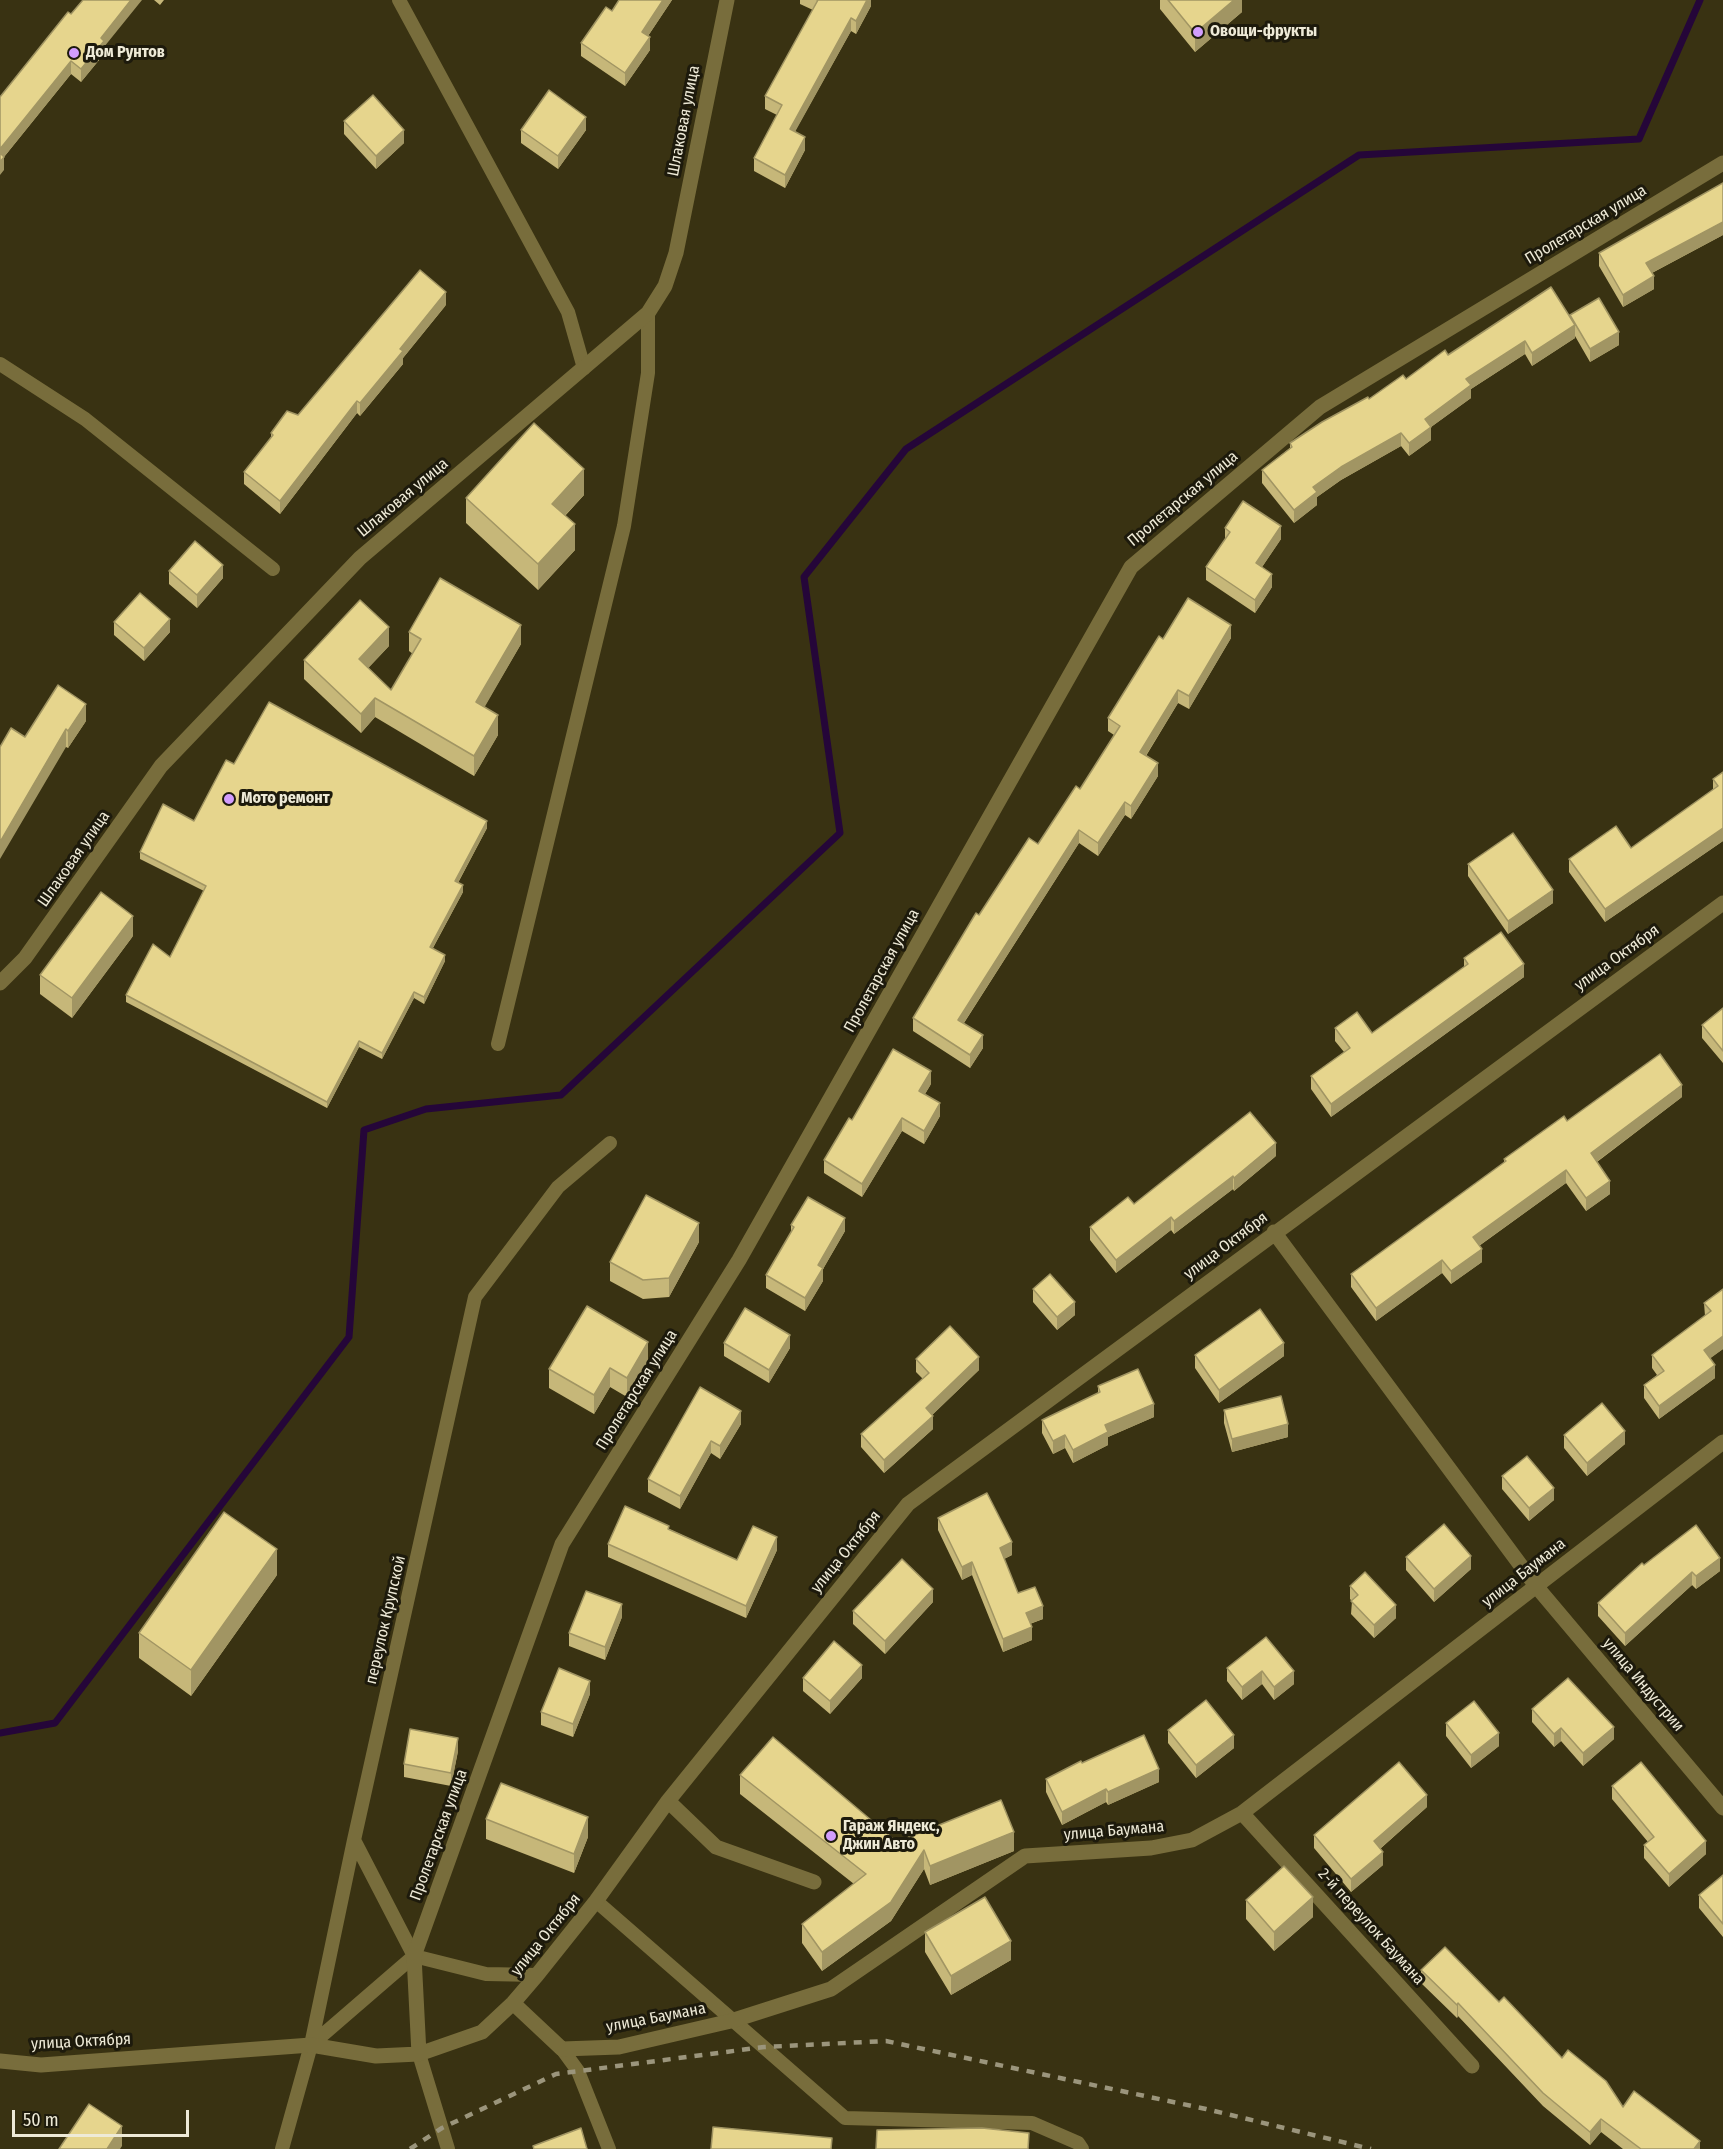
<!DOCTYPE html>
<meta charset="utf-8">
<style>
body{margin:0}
#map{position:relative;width:1723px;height:2149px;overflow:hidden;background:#393212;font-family:"Fira Sans Condensed",sans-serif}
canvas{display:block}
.scale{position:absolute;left:12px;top:2110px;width:177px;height:27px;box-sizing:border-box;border:3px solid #eeead7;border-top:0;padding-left:8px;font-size:18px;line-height:21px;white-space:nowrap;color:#eeead7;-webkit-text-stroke:4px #1d1a0c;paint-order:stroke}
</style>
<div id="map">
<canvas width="1723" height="2149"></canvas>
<div class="scale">50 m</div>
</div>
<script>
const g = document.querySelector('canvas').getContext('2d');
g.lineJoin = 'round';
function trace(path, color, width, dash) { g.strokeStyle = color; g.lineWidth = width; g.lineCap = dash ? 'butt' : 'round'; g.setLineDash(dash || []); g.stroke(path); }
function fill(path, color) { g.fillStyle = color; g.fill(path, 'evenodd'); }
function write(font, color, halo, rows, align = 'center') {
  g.font = font + ' "Fira Sans Condensed",sans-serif'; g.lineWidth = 6; g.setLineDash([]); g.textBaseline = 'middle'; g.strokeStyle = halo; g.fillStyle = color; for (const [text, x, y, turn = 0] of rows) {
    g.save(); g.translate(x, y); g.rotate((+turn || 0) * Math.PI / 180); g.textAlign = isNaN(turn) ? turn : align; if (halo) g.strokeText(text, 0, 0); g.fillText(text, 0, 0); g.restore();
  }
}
const stream = new Path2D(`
 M0,1733L55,1723L349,1337L364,1130L426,1109L561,1095L840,833L804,577L906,449L1359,155L1639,139L1700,0`);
const service = new Path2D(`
 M399,0L568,312L584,368
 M0,364L85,419L273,569
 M498,1044L624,526L648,373V313
 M354,1840L414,1956
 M596,1901L845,2118L1032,2123L1078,2143L1082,2149
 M311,2045L414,1956L486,1974L537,1975
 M562,2049L578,2071L609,2149
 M419,2054L448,2149
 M282,2149L311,2045L354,1840L475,1297L558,1187L610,1143`);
const minor = new Path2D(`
 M0,983L25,958L161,766L360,558L648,313L665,286L676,253L727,0
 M1274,1232L1536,1586L1723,1808
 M668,1801L716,1847L814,1882
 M1242,1813L1472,2066
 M513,2003L562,2049L619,2047L731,2021L831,1989L1025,1856L1151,1848L1192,1840L1242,1813L1723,1442
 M419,2054L414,1956L562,1544L739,1260L1131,567L1320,407L1723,163
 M0,2061L41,2065L311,2045L376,2056L419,2054L482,2032L513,2003L537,1975L596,1901L668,1801L908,1504L1723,903`);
const rail = new Path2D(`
 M410,2149L442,2128L556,2074L764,2047L886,2041L1206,2109L1371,2149`);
const wall = new Path2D(`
 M154,0H164L160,5Z
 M619,0H672L648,36L650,50L625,86L581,56V43L612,11Z
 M800,0H871V6L856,34L851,31L795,131L805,150L785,188L754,171V158L777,115L765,109V96L813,10L800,4Z
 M1160,0H1242V12L1195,52L1160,9Z
 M71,14L104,47V54L81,82L71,74L4,157V170L0,97Z
 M344,121L404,143L376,169L344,134Z
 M521,130H586L558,169L521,143Z
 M1723,235L1652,273L1654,289L1623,307L1599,266V253Z
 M446,305L403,358V364L360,416L357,413L280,514L244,484V472L271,439V433L298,415Z
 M1570,315L1619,345L1590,362L1575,336V338L1532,366L1525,354L1471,389V398L1431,427V440L1409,456L1401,446L1341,480L1317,497V505L1294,523L1262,483V470L1290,448V443L1406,379L1448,355L1570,317Z
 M584,495L565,516L575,550L538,590L466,523V498Z
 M1225,528L1281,539L1262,567L1272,587L1255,613L1206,580V567L1225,541Z
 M169,571L223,578L197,608L169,584Z
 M114,622L170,632L144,661L114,635Z
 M409,632L521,644L484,707L498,735L474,776L375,717L361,733L304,679V660L389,646L368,668L391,690L413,654L409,651Z
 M1231,638L1189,709L1178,703L1146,756L1158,776L1131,819L1125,815L1098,856L1079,843L964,1023L983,1048L970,1068L913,1031V1018L979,915L1038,844L1080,789L1114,735L1108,731V718L1163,639Z
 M86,721L68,748L66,747L25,737Z
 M234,764L487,828L458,883L463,892L433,948L445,961L424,1004L414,998L382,1059L359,1047L327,1108L126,1002V995L170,957L204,891L140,859V852L194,821Z
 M1723,772V841L1605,922L1569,872V859L1631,848L1713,790V779Z
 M1468,864L1553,903L1508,934L1468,876Z
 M133,936L72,1018L40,994V975Z
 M1464,958L1524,977L1331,1117L1311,1089V1076L1344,1052L1335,1041V1028L1372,1033L1464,967Z
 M1723,1008V1063L1702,1038V1025Z
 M931,1084L925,1094L940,1116L924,1144L902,1131L862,1197L824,1173V1160L852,1120Z
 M1682,1097L1597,1162L1610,1194L1586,1211L1566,1183L1479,1246L1482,1262L1451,1284L1442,1273L1376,1321L1351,1287V1274L1504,1163V1159L1567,1121Z
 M1276,1156L1234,1191L1233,1189L1174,1234L1171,1230L1116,1273L1090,1240V1227L1134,1204Z
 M791,1225L845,1231L823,1269V1281L805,1311L766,1288V1275L791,1232Z
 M699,1242L669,1297L643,1299L610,1281V1262Z
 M1033,1289L1075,1315L1057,1330L1033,1302Z
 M1723,1289V1349L1710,1358L1715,1378L1659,1419L1644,1398V1385L1657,1375L1652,1368V1355L1705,1316L1704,1303Z
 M724,1343L790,1348L769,1383L724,1356Z
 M1195,1355L1284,1356L1219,1403L1195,1368Z
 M916,1359L979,1370L932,1415L933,1429L884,1473L861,1447V1434L923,1379L916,1372Z
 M648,1361L627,1397L610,1387L594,1414L549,1388V1369Z
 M1098,1386L1154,1417L1108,1437V1445L1073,1463L1065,1448L1053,1454L1042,1433V1420L1098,1393Z
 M700,1387L741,1424L720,1459L711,1453L680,1509L648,1492V1479Z
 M1224,1410L1288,1437L1232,1452L1224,1423Z
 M1564,1435L1625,1444L1587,1476L1564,1448Z
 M1502,1476L1554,1500L1529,1521L1502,1489Z
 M938,1518L1012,1555L1004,1559L1018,1593L1043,1619L1030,1624L1032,1640L1003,1652L972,1575L962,1580L938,1530Z
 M669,1529L737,1560L777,1550L746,1618L608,1557V1544Z
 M1406,1557L1471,1569L1434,1602L1406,1570Z
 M1644,1565L1720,1571L1696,1589L1692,1585L1625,1646L1598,1616V1603Z
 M277,1575L191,1696L139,1658V1633Z
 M1350,1586L1396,1618L1374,1638L1351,1614L1352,1601L1350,1599Z
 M933,1602L885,1654L853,1624V1611Z
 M622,1617L605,1660L569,1646V1633Z
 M1227,1668L1294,1671V1684L1274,1700L1262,1684L1242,1700L1227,1681Z
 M803,1678H862L830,1714L803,1691Z
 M590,1694L573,1737L541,1725V1712Z
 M1532,1709L1614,1739L1583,1766L1561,1741L1554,1747L1532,1722Z
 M1446,1723L1499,1746L1471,1768L1446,1736Z
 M1168,1730L1234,1748L1196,1778L1168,1743Z
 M458,1751L451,1786L404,1777V1764Z
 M1082,1763L1159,1782L1108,1805L1106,1802L1062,1825L1046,1792V1779Z
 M740,1775L897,1842L1014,1851L930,1885L924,1869L891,1921L822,1971L802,1943V1924L854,1884L740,1794Z
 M1612,1786L1706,1854L1669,1887L1644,1858V1845L1648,1842L1612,1799Z
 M1427,1807L1380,1849L1383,1865L1351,1892L1314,1848V1835Z
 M486,1819L588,1837L574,1873L486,1839Z
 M1723,1875V1937L1699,1908V1895Z
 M1246,1900L1313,1917L1274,1951L1246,1919Z
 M925,1932L1011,1960L951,1995L925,1952Z
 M1421,1970L1499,2002L1562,2058L1623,2107L1700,2149H1623L1601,2132L1590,2145L1543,2106L1458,2016L1457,2018L1421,1983Z`);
const shadedWall = new Path2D(`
 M131,0H142L104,47V54L81,82V69L101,38Z
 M663,0H672L642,45V32Z
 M867,0H871V6L856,34V21Z
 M1234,0H1242V12L1195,52V33Z
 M851,18V31L790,141V129Z
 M650,37V50L625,86V73Z
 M71,61V74L4,157V170L0,175V149Z
 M586,117V130L558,169V156Z
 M404,130V143L376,169V156Z
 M805,137V150L785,188V175Z
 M1723,222V235L1646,276V263Z
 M1654,276V289L1623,307V295Z
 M446,292V305L403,358V364L360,416V403L400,349Z
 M1575,325V338L1532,366V353Z
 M1619,332V345L1590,362V349Z
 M1525,341V354L1471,389V398L1431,427V440L1409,456V443L1425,419L1466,379Z
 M357,401V413L280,514V501Z
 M1401,433V446L1341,480L1317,497V505L1294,523V510L1313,487L1341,467Z
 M584,469V495L552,529V504Z
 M575,524V550L538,590V564Z
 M1281,526V539L1256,576V563Z
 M223,565V578L197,608V595Z
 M1272,574V587L1255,613V600Z
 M170,619V632L144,661V648Z
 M521,625V644L476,722V702Z
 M1231,625V638L1189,709V696Z
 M389,627V646L359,678V659Z
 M1178,690V703L1140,765V752Z
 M375,698V717L361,733V714Z
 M86,704V721L68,748V731Z
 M498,715V735L474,776V756Z
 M66,729V747L0,859V842Z
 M1158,763V776L1131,819V806Z
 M1125,802V815L1098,856V843Z
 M487,821V828L455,888V881Z
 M1723,828V841L1605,922V909Z
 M1079,830V843L958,1032V1020Z
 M463,885V892L430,953V947Z
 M1553,890V903L1508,934V921Z
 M133,916V936L72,1018V998Z
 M445,955V961L424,1004V997Z
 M1524,964V977L1331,1117V1104Z
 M414,992V998L382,1059V1053Z
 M983,1035V1048L970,1068V1055Z
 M359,1041V1047L327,1108V1102Z
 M931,1071V1084L919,1104V1091Z
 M1682,1085V1097L1591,1166V1153Z
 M940,1103V1116L924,1144V1131Z
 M902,1118V1131L862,1197V1184Z
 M1276,1143V1156L1234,1191V1178Z
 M1566,1170V1183L1473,1250V1237Z
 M1233,1176V1189L1174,1234V1221Z
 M1610,1181V1194L1586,1211V1198Z
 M1171,1217V1230L1116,1273V1260Z
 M845,1218V1231L823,1269V1281L805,1311V1298L818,1265Z
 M699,1223V1242L669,1297V1278Z
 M1482,1249V1262L1451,1284V1271Z
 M1442,1260V1273L1376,1321V1308Z
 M1075,1302V1315L1057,1330V1317Z
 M790,1335V1348L769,1383V1370Z
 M1723,1336V1349L1704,1363V1350Z
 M648,1342V1361L627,1397V1378Z
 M1284,1343V1356L1219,1403V1390Z
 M979,1357V1370L926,1421V1408Z
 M1715,1365V1378L1659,1419V1406Z
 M610,1368V1387L594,1414V1395Z
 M1154,1404V1417L1108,1437V1445L1073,1463V1450L1105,1425Z
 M741,1411V1424L720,1459V1446Z
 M933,1416V1429L884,1473V1460Z
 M1288,1424V1437L1232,1452V1439Z
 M1625,1431V1444L1587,1476V1463Z
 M1065,1435V1448L1053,1454V1441Z
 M711,1441V1453L680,1509V1496Z
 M1554,1488V1500L1529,1521V1508Z
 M777,1537V1550L746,1618V1606Z
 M1012,1542V1555L1000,1561V1548Z
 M277,1549V1575L191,1696V1670Z
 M1471,1556V1569L1434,1602V1589Z
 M1720,1558V1571L1696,1589V1576Z
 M972,1562V1575L962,1580V1567Z
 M1692,1572V1585L1625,1646V1633Z
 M933,1589V1602L885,1654V1641Z
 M622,1604V1617L605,1660V1647Z
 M1396,1605V1618L1374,1638V1625Z
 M1043,1606V1619L1026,1625V1613Z
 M1032,1627V1640L1003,1652V1639Z
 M862,1665V1678L830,1714V1701Z
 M1262,1671V1684L1242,1700V1687Z
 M1294,1671V1684L1274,1700V1687Z
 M590,1681V1694L573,1737V1724Z
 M1614,1727V1739L1583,1766V1753Z
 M1561,1728V1741L1554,1747V1734Z
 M1499,1733V1746L1471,1768V1755Z
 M1234,1735V1748L1196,1778V1765Z
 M458,1738V1751L451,1786V1773Z
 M1159,1769V1782L1108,1805V1792Z
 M1106,1789V1802L1062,1825V1812Z
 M1427,1795V1807L1374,1854V1841Z
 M588,1817V1837L574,1873V1854Z
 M1014,1832V1851L930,1885V1866Z
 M1706,1841V1854L1669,1887V1874Z
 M924,1850V1869L891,1921L822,1971V1952Z
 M1383,1852V1865L1351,1892V1879Z
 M1313,1897V1917L1274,1951V1932Z
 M1011,1941V1960L951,1995V1976Z
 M1458,2003V2016L1457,2018V2005Z
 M1601,2119V2132L1590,2145V2132Z
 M122,2126V2146L120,2149H107Z
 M1700,2141V2149H1694Z`);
const building = new Path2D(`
 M83,0H131L101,38L104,41L81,69L71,61L0,149V97L68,12L71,14Z
 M619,0H663L642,32L650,37L625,73L581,43L606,7L612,11Z
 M817,0H867L856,21L851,18L790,129L805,137L785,175L754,158L782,105L765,96L818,0Z
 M1168,0H1234L1195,33Z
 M549,90L586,117L558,156L521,130Z
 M373,95L404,130L376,156L344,121Z
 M0,153L4,157L0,162Z
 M1723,183V222L1646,263L1654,276L1623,295L1599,253Z
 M420,270L446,292L400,349L403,351L360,403L357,401L280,501L244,472L273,435L271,433L287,411L298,415Z
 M1551,287L1575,325L1532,353L1525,341L1466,379L1471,385L1425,419L1431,427L1409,443L1401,433L1341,467L1313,487L1317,492L1294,510L1262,470L1292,447L1290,443L1322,422L1368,397L1369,399L1403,375L1406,379L1445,350L1448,355Z
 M1599,298L1619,332L1590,349L1570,315Z
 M534,423L584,469L552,504L575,524L538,564L466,498Z
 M1243,501L1281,526L1256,563L1272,574L1255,600L1206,567L1230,532L1225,528Z
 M195,541L223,565L197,595L169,571Z
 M440,578L521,625L476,702L498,715L474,756L375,698L361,714L304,660L360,600L389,627L359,659L391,690L421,639L409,632Z
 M140,593L170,619L144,648L114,622Z
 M1188,598L1231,625L1189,696L1178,690L1140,752L1158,763L1131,806L1125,802L1098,843L1079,830L958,1020L983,1035L970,1055L913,1018L976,913L979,915L1029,838L1038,844L1076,786L1080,789L1120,726L1108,718L1159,636L1163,639Z
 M58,685L86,704L68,731L66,729L0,842V747L11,728L25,737Z
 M269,702L487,821L455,881L463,885L430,947L445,955L424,997L414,992L382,1053L359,1041L327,1102L126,995L153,944L170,957L206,886L140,852L163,804L194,821L226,760L234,764Z
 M1723,772V828L1605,909L1569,859L1616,826L1631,848L1718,786L1713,779Z
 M1513,833L1553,890L1508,921L1468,864Z
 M101,892L133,916L72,998L40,975Z
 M1501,932L1524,964L1331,1104L1311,1076L1350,1048L1335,1028L1357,1012L1372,1033L1468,964L1464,958Z
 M1723,1008V1051L1702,1025Z
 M893,1049L931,1071L919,1091L940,1103L924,1131L902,1118L862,1184L824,1160L849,1118L852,1120Z
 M1660,1054L1682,1085L1591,1153L1610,1181L1586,1198L1566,1170L1473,1237L1482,1249L1451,1271L1442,1260L1376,1308L1351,1274L1506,1161L1504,1159L1564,1116L1567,1121Z
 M1250,1112L1276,1143L1234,1178L1233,1176L1174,1221L1171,1217L1116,1260L1090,1227L1128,1197L1134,1204Z
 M646,1195L699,1223L669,1278L643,1280L610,1262Z
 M808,1197L845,1218L818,1265L823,1268L805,1298L766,1275L794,1227L791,1225Z
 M1050,1274L1075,1302L1057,1317L1033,1289Z
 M1723,1289V1336L1704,1350L1715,1365L1659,1406L1644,1385L1664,1371L1652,1355L1711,1311L1704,1303Z
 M587,1306L648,1342L627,1378L610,1368L594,1395L549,1369Z
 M745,1308L790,1335L769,1370L724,1343Z
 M1260,1309L1284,1343L1219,1390L1195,1355Z
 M950,1326L979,1357L926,1408L933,1416L884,1460L861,1434L929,1373L916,1359Z
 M1138,1369L1154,1404L1105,1425L1108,1432L1073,1450L1065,1435L1053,1441L1042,1420L1100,1392L1098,1386Z
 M700,1387L741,1411L720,1446L711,1441L680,1496L648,1479Z
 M1281,1396L1288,1424L1232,1439L1224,1410Z
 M1602,1403L1625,1431L1587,1463L1564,1435Z
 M1527,1456L1554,1488L1529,1508L1502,1476Z
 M987,1493L1012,1542L1000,1548L1018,1593L1035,1587L1043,1606L1026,1613L1032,1627L1003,1639L972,1562L962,1567L938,1518Z
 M625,1506L669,1526L668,1529L737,1560L753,1526L777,1537L746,1606L608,1544Z
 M224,1512L277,1549L191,1670L139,1633Z
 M1444,1524L1471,1556L1434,1589L1406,1557Z
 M1696,1525L1720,1558L1696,1576L1692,1572L1625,1633L1598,1603L1642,1563L1644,1565Z
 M902,1559L933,1589L885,1641L853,1611Z
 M1365,1572L1396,1605L1374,1625L1351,1601L1358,1595L1350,1586Z
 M586,1591L622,1604L605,1647L569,1633Z
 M1266,1637L1294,1671L1274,1687L1262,1671L1242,1687L1227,1668Z
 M834,1641L862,1665L830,1701L803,1678Z
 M559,1668L590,1681L573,1724L541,1712Z
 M1568,1678L1614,1727L1583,1753L1561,1728L1554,1734L1532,1709Z
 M1206,1700L1234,1735L1196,1765L1168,1730Z
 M1474,1701L1499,1733L1471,1755L1446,1723Z
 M410,1729L458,1738L451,1773L404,1764Z
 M1144,1735L1159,1769L1108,1792L1106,1789L1062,1812L1046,1779L1081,1761L1082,1763Z
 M773,1737L897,1842L1001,1800L1014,1832L930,1866L924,1850L891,1902L822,1952L802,1924L866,1874L740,1775Z
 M1399,1762L1427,1795L1374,1841L1383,1852L1351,1879L1314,1835Z
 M1641,1762L1706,1841L1669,1874L1644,1845L1654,1837L1612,1786Z
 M501,1783L588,1817L574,1854L486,1819Z
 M1284,1866L1313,1897L1274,1932L1246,1900Z
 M1723,1875V1924L1699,1895Z
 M985,1897L1011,1941L951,1976L925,1932Z
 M1445,1947L1499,2002L1504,1997L1562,2058L1568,2050L1606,2081L1623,2107L1634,2091L1700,2141L1694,2149H1641L1601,2119L1590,2132L1543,2093L1458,2003L1457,2005L1421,1970Z
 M89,2104L122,2126L107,2149H59Z
 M713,2127L832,2138L831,2149H711Z
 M581,2128L587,2149H534L533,2146Z
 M982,2128L1029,2133L1028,2149H876L877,2130Z`);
const markers = [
 [1198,32,6,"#d29dfd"],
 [74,53,6,"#d29dfd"],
 [229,799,6,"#d29dfd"],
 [831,1836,6,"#d29dfd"]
];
const poiNames = [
 ["Овощи-фрукты",1210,32],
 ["Дом Рунтов",86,53],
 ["Мото ремонт",241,799],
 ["Гараж Яндекс,",843,1827],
 ["Джин Авто",843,1845]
];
const streetNames = [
 ["Шлаковая улица",684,121,-79],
 ["Пролетарская улица",1586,225,-31],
 ["Шлаковая улица",403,498,-40],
 ["Пролетарская улица",1183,499,-40],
 ["Шлаковая улица",74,859,-55],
 ["улица Октября",1617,958,-36],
 ["Пролетарская улица",882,971,-61],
 ["улица Октября",1226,1246,-37],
 ["Пролетарская улица",637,1390,-58],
 ["улица Октября",846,1552,-51],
 ["улица Баумана",1524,1573,-38],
 ["переулок Крупской",386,1620,-77],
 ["улица Индустрии",1643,1685,50],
 ["улица Баумана",1114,1831,-5],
 ["Пролетарская улица",439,1835,-70],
 ["2-й переулок Баумана",1371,1927,48],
 ["улица Октября",546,1935,-51],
 ["улица Баумана",656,2018,-11],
 ["улица Октября",81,2042,-3]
];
trace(stream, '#250639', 7);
trace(service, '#786d3c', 14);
trace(minor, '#786d3c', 15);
trace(rail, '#9b957c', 4.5, [8, 8]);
fill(wall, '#c6b779');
fill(shadedWall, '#a19563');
fill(building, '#e6d58d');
trace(building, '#a19563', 1.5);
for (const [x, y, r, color] of markers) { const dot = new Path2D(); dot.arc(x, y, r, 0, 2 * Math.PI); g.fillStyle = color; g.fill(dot); trace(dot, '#1d1a0c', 2); }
write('bold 16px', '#eeead7', '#1d1a0c', poiNames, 'left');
write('16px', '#eeead7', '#1d1a0c', streetNames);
</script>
